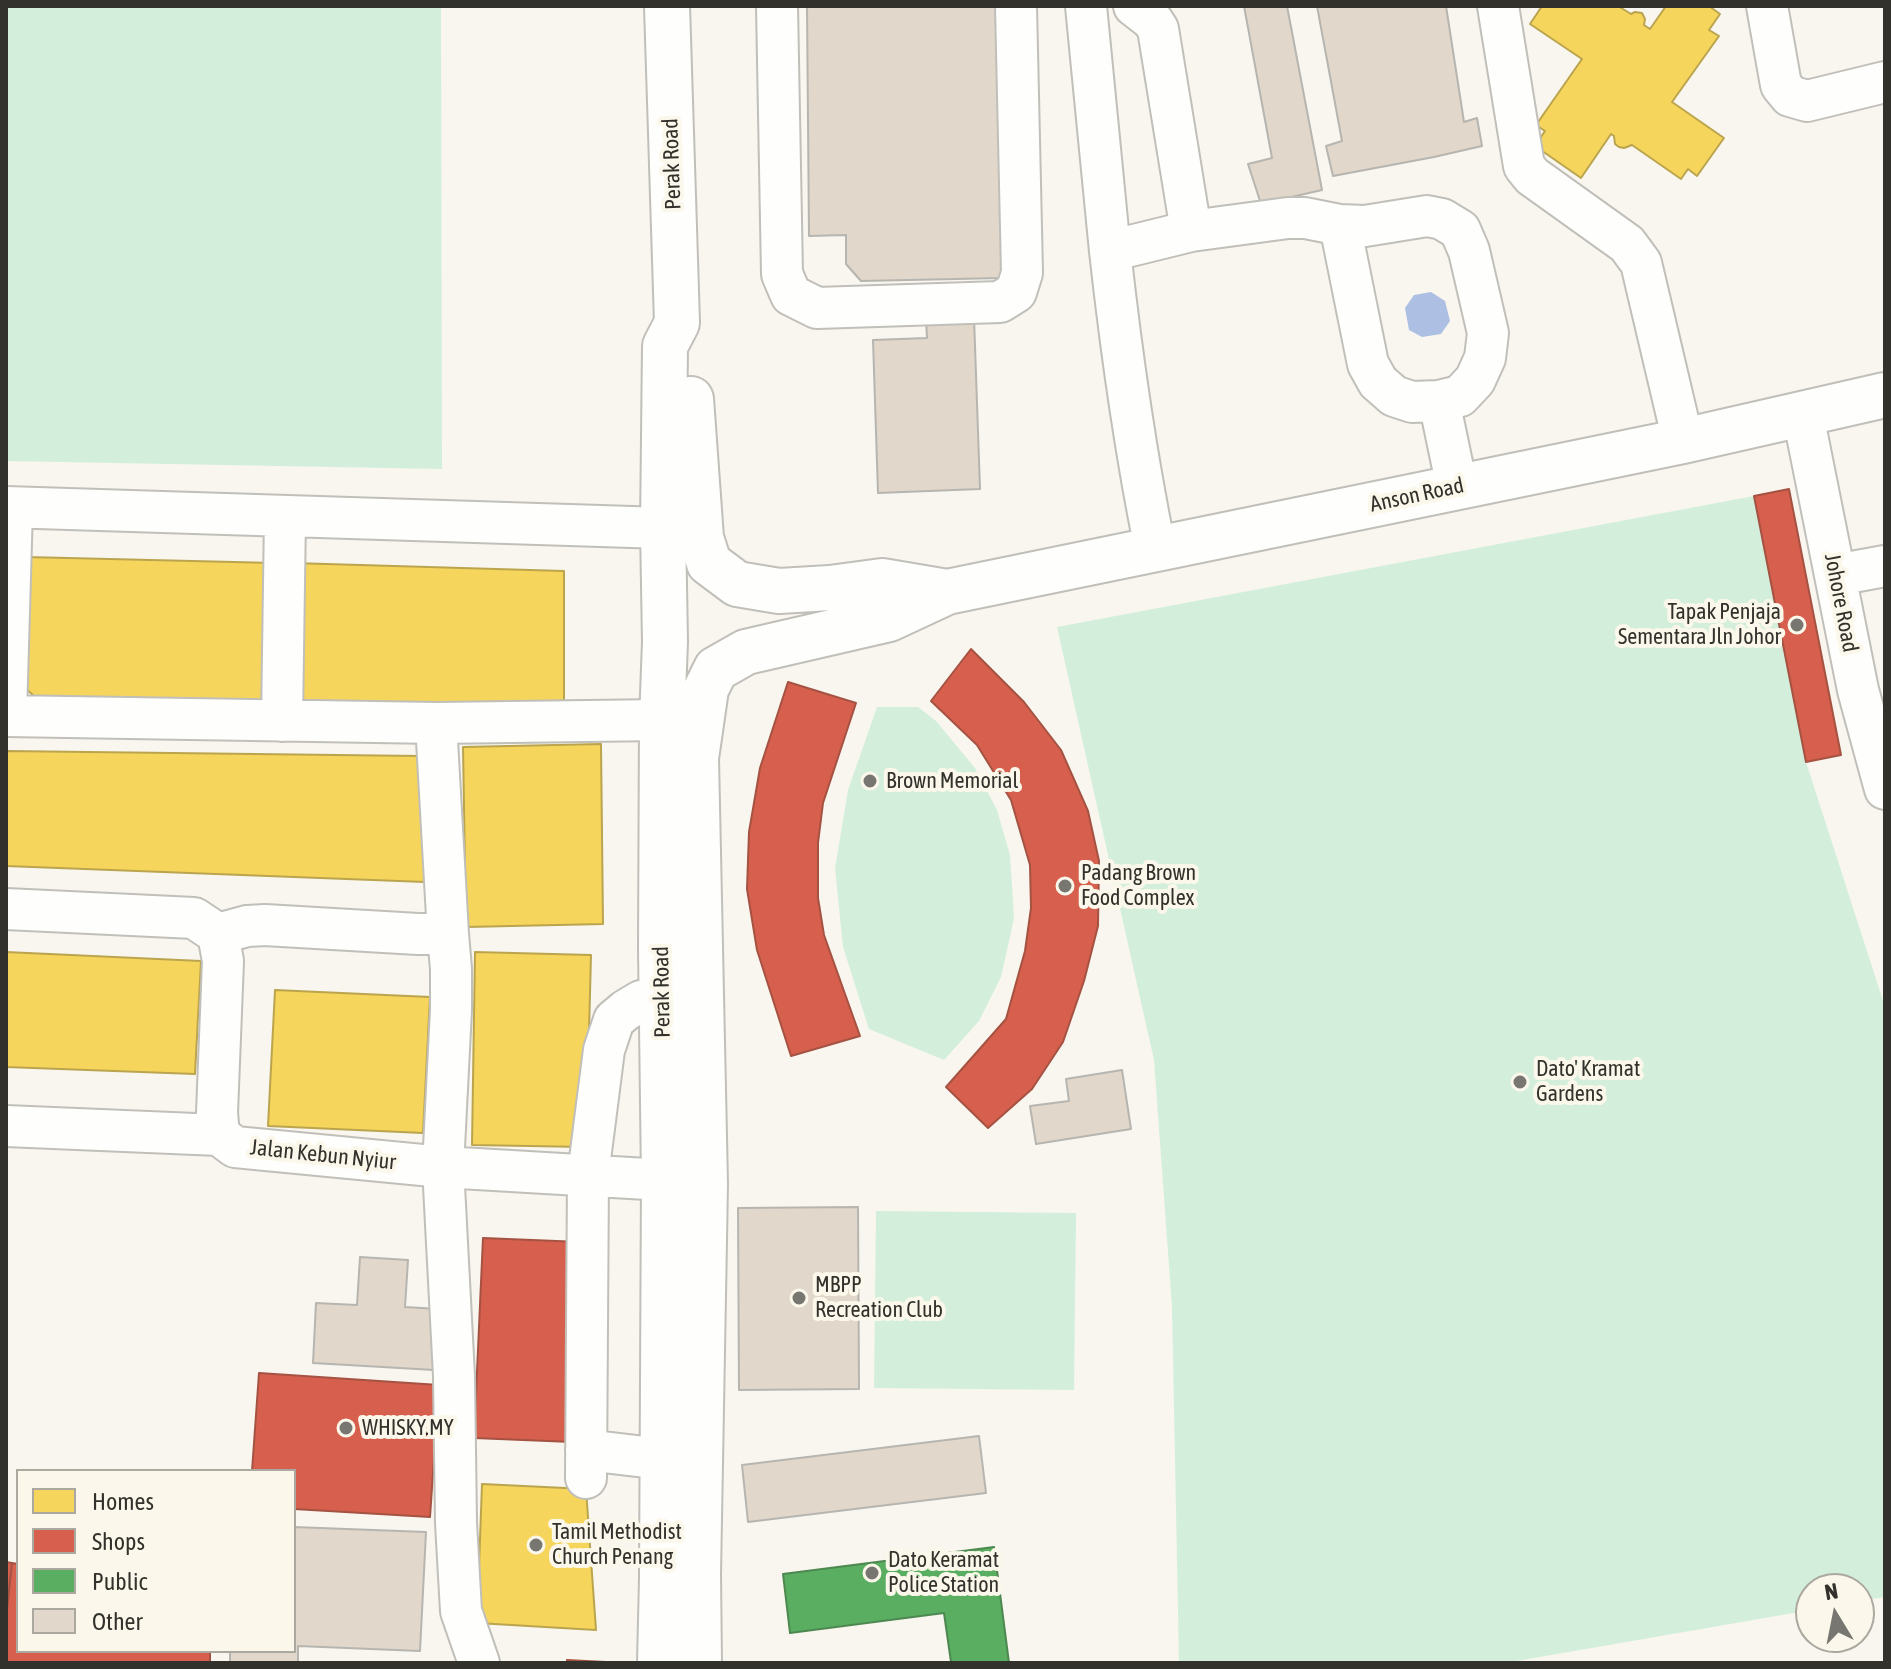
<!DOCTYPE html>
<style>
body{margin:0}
#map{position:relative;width:1891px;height:1669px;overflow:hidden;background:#f8f6ee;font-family:"Asap Condensed",sans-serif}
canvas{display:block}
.frame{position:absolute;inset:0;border:8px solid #32312c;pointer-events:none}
.legend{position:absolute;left:16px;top:1469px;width:280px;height:184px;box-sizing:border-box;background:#fbf8eb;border:2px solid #aba89f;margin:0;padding:10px 14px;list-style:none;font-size:24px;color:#32312c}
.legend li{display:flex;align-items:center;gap:16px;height:40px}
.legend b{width:40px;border:2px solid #aba89f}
.north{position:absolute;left:1795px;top:1573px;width:80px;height:80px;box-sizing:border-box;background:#fbf8eb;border:2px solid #aba89f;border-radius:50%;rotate:350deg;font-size:22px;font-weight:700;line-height:32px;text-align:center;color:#32312c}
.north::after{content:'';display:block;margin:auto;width:28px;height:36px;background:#777670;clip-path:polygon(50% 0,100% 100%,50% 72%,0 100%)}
</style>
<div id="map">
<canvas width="1891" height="1669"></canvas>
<div class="frame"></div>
<ul class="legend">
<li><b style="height:22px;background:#f6d55c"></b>Homes</li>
<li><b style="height:22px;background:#d6604d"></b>Shops</li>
<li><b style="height:22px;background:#5aae61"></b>Public</li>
<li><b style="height:22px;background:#e1d7ca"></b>Other</li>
</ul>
<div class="north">N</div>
</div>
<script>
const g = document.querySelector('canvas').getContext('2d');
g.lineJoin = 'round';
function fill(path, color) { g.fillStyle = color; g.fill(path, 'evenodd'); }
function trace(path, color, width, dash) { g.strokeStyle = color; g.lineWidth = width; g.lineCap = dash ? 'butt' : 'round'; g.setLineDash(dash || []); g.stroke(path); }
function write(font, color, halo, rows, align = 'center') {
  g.font = font + ' "Asap Condensed",sans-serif'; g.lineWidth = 8; g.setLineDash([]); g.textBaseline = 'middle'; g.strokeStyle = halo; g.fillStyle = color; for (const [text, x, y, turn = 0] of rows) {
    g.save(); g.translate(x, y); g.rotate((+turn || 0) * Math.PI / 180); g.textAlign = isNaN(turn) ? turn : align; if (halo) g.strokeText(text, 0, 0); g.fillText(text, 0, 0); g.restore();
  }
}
const green = new Path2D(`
 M6,6H441L442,469L6,461Z
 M1754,496L1806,762L1885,1007V1597L1859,1601V1589H1811V1610L1505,1663H1179L1172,1307L1154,1060L1057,627Z
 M877,707H918L936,721L975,768L997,810L1010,855L1014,918L1001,977L979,1021L944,1060L869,1029L843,947L835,868L848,790Z
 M876,1211L1076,1213L1074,1390L874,1388Z`);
const water = new Path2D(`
 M1431,292L1445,301L1450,321L1441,334L1422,337L1409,330L1405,308L1414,295Z`);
const homes = new Path2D(`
 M1542,6H1618L1631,14L1635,12L1642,13L1645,19L1644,25L1650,29L1666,6H1709L1720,14L1709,30L1719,36L1672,102L1724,138L1697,176L1688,169L1681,179L1632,145L1624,148L1619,147L1615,144L1614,136L1611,134L1581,178L1535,146L1545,131L1536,125L1582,59L1530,24Z
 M26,557L275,563L272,695L256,704L34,696L23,686Z
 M292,563L564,571V707L297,703Z
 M601,744L603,924L466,927L463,747Z
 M6,751L420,756L425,882L6,866Z
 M6,952L201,961L195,1074L6,1067Z
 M475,952L591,955L586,1147L472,1145Z
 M275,990L430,997L423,1133L268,1126Z
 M482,1484L586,1489L596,1630L477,1623Z`);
const shops = new Path2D(`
 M1789,489L1841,755L1806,762L1754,496Z
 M971,649L1024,702L1061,750L1088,811L1099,861L1098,926L1084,981L1063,1042L1032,1089L988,1128L946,1087L1006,1019L1025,951L1031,908L1030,865L1011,800L977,745L931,701Z
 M788,682L856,703L823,803L818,843V898L824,935L860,1036L791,1056L757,950L747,889L749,832L760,768Z
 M483,1238L581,1242L572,1442L474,1438Z
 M259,1373L439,1385L430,1517L294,1509V1471H252Z
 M6,1562L12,1563L6,1618Z
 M12,1563L18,1564V1651H210V1663H6V1618Z
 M567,1660L625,1663H567Z`);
const public = new Path2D(`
 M994,1547L1009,1663H946L951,1662L944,1613L790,1633L783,1574Z`);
const building = new Path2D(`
 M807,6H998L1003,278L861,281L846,264V235L809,236Z
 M1244,6H1287L1322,190L1261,204L1248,164L1272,158Z
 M1317,6H1446L1464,122L1477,118L1482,146L1434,157L1333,176L1326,146L1342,141Z
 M974,317L980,489L878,493L873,340L927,338L926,319Z
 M1122,1070L1131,1129L1036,1144L1030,1106L1069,1101L1066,1079Z
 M858,1207L859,1389L739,1390L738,1208Z
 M360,1257L408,1260L405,1307L438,1309L434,1370L313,1363L316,1303L357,1305Z
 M979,1436L986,1493L748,1522L742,1465Z
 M294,1527L426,1532L420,1651L298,1646V1663H230V1651H294Z`);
const minor = new Path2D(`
 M777,6L782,274L791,295L817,308L1000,302L1016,292L1022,273L1016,6
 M1086,6L1110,251
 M1134,6L1152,20L1158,29L1191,231
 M1498,6L1524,166L1532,176L1627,244L1641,263L1683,441
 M1767,6L1781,85L1790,96L1807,101L1885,82
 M1439,401L1457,487
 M1803,415L1858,690L1885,789
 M6,507L663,528
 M1155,548C1135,450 1121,350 1110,251L1191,231L1288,218H1305L1340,225L1365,226L1427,216L1442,219L1460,230L1469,251L1488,333L1485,358L1475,380L1460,396L1439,401L1412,402L1394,396L1378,382L1368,364L1340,225
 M1836,575L1885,566
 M6,715L12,508
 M6,716L436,723L662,720
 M282,721L285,516
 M6,909L194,918L218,934L223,961L217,1113L219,1135L235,1147L443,1167L664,1180L695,1179
 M218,934L247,926L265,925L418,934H448L436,723
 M448,934L451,969V1010L443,1167L454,1376L456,1523L461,1611L479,1663
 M6,1126L219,1135
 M586,1450L662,1459
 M586,1478L588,1175L604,1050L614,1020L626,1010L641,1001L662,999`);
const major = new Path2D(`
 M691,399L701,538L709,563L737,584L779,591L830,588L882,581L947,592
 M660,1663L662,1578L664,1180L661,947L662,720L665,642L663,528L665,346L677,323L667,6
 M699,1663L698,1574L705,1184L696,758L706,689L716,669L746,652L889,619L947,592L1683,441L1885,395`);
const markers = [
 [1797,625,8,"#777670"],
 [870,781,8,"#777670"],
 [1065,886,8,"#777670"],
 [1520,1082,8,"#777670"],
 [799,1298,8,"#777670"],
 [346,1428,8,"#777670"],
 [536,1545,8,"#777670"],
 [872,1573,8,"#777670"]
];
const streetNames = [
 ["Perak Road",672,164,-92],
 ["Anson Road",1417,495,-12],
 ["Johore Road",1841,603,79],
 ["Perak Road",662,992,-91],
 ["Jalan Kebun Nyiur",323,1155,6]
];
const poiNames = [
 ["Tapak Penjaja",1781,612,"right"],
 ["Sementara Jln Johor",1781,637,"right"],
 ["Brown Memorial",886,781],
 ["Padang Brown",1081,873],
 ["Food Complex",1081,898],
 ["Dato' Kramat",1536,1069],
 ["Gardens",1536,1094],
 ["MBPP",815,1285],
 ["Recreation Club",815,1310],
 ["WHISKY.MY",362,1428],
 ["Tamil Methodist",552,1532],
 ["Church Penang",552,1557],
 ["Dato Keramat",888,1560],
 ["Police Station",888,1585]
];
fill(green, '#d3efdc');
fill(water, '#adbfe2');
fill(homes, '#f6d55c');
trace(homes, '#bba44e', 2);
fill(shops, '#d6604d');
trace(shops, '#a55243', 2);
fill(public, '#5aae61');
trace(public, '#4e8851', 2);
fill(building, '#e1d7ca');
trace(building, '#b7b5b0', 2);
trace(minor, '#c0bfb9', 44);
trace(major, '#c0bfb9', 48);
trace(minor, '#fefefc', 40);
trace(major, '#fefefc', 44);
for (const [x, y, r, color] of markers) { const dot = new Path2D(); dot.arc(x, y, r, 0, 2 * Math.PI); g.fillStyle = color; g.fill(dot); trace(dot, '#fbf8eb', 3); }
write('22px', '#32312c', '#fbf8eb', streetNames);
write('22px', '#32312c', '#fbf8eb', poiNames, 'left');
</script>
